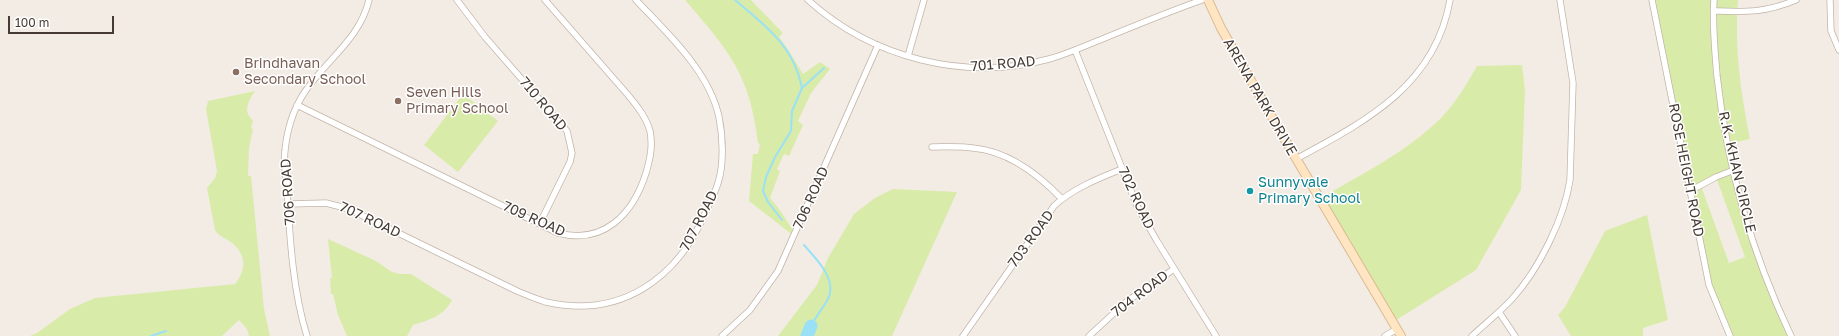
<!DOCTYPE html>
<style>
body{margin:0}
#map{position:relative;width:1839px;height:336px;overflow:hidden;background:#f3ece4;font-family:"Golos Text",sans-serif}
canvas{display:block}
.scale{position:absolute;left:8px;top:16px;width:106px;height:18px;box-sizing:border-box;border:2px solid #463b34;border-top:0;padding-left:5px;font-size:12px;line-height:14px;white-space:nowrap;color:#463b34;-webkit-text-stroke:3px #fff;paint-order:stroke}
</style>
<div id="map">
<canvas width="1839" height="336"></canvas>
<div class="scale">100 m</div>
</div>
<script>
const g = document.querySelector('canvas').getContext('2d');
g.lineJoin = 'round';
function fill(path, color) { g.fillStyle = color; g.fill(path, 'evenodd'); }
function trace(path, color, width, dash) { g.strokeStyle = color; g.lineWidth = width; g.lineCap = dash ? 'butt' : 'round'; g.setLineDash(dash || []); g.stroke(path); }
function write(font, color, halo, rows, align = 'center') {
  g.font = font + ' "Golos Text",sans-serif'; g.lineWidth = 3; g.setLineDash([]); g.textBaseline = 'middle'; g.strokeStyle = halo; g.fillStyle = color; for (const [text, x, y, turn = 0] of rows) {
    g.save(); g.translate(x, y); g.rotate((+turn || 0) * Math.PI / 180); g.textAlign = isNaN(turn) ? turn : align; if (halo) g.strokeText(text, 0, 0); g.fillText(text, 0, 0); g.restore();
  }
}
const green = new Path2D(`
 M685,0H751L783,33L779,37L787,48L803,74L820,62L830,69L811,93L798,121L803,125L789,156L784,154L777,169L780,171L770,198C781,210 786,220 795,233L794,236L749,201L753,154H758L760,144L758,143C750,74 729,51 685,0Z
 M1652,0H1738C1734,47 1741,94 1750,139L1728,144L1755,245L1792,336H1730L1715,303ZM1716,177L1745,257L1729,263L1701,186Z
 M1522,65L1525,90L1521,190L1476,270L1393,322L1319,199C1362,174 1407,152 1442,117C1456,102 1467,84 1477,66Z
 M255,91C249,100 242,112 253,120L251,128L253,129L249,148L248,176H251L264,309L270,336H249L247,329L239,320L222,336H30L37,333L70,309L95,298L235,284C246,271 247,255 232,243C226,238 219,237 215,230L207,188L215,178L217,171L206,109L208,101Z
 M463,94L498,121L458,172L424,145Z
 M893,189L957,192L892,336H778L817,285L828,258L854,214L875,198Z
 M1647,215L1668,320L1643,328V336H1571L1558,315L1565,307L1605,231Z
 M328,239L376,261L392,272L400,274H411L452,300C444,316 429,320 413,325L407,336H347L338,315L333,294H331L330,278H332Z`);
const stream = new Path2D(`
 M735,0C766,26 794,46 802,88
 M782,220L768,202L763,191L766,177L775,157L791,131L792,111L802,88L824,68
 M804,245C815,258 838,279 828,299C823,308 816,316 811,326
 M151,336L166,331`);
const river = new Path2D(`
 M807,336L811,326`);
const street = new Path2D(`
 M457,0L485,37L567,131L572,153L570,162L540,223
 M808,0C872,58 965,82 1049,59C1067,54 1084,46 1100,40C1134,26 1168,12 1202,0
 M1652,0L1709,285L1730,336
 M1714,0C1712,25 1715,51 1717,76C1727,166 1752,254 1791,336
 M1830,0L1831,31L1839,50
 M1714,11C1747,12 1764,13 1796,0
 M1075,50L1137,206L1157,241L1216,336
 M908,56L924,0
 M297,105L558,233C604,245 633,214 646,173C650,159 653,146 650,131C646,117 637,106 628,95L545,0
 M932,147C946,147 959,146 973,148C1008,151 1038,174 1062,199
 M1296,159C1366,121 1435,86 1450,0
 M1690,191L1716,177L1734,170
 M288,204L326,203L349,209L517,291C527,295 536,299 546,302C620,319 678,279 706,211C710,202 715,193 718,183C724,164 723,137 719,117C709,71 668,34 636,0
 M1499,312L1515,336
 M307,336C293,292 290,239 287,192C287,178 283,165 285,150C287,131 293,110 304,93C325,61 360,39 369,0
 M722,336L750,310L778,271L878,45
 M963,336L1054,206C1072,189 1099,178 1122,169
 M1089,336L1126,302L1174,269
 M1385,336L1397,329
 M1472,336C1485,324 1500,312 1512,299C1539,269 1564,219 1570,180L1573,83L1560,0`);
const secondary = new Path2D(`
 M1208,0L1221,28L1281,133L1401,336`);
const markers = [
 [236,72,4,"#8d6e63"],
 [398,101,4,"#8d6e63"],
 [1250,191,4,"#0f9aa8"]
];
const educationNames = [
 ["Brindhavan",244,64],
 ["Secondary School",244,80],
 ["Seven Hills",406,93],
 ["Primary School",406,109]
];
const streetNames = [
 ["701 ROAD",1003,64,-5],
 ["ARENA PARK DRIVE",1260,97,60],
 ["710 ROAD",543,104,50],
 ["ROSE HEIGHT ROAD",1686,170,79],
 ["R.K. KHAN CIRCLE",1737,172,77],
 ["706 ROAD",288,192,-94],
 ["706 ROAD",811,198,-66],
 ["702 ROAD",1136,198,65],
 ["709 ROAD",534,219,24],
 ["707 ROAD",370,220,25],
 ["707 ROAD",699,221,-63],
 ["703 ROAD",1031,239,-54],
 ["704 ROAD",1140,294,-37]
];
const cultureNames = [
 ["Sunnyvale",1258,183],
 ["Primary School",1258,199]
];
fill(green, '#d9eba9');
trace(stream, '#9be1f5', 2);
trace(river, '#9be1f5', 13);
trace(street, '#c2b5a9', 7);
trace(secondary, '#daba92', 10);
trace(street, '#fff', 5.5);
trace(secondary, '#ffe5c2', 8);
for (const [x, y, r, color] of markers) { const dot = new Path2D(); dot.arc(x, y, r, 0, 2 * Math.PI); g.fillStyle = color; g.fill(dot); trace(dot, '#fff', 1.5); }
write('14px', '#785e54', '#fff', educationNames, 'left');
write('14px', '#463b34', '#fff', streetNames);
write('14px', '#0d838f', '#fff', cultureNames, 'left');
</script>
